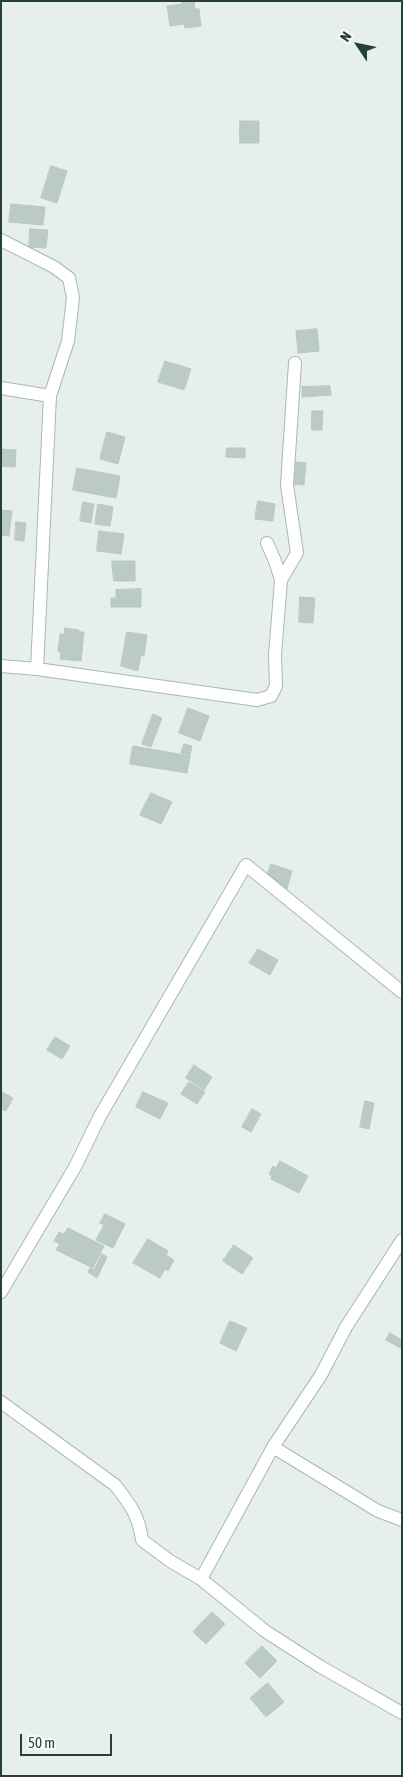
<!DOCTYPE html>
<style>
body{margin:0}
#map{position:relative;width:403px;height:1777px;overflow:hidden;background:#e6efeb;font-family:"Asap Condensed",sans-serif}
canvas{display:block}
.frame{position:absolute;inset:0;border:2px solid #24423a;pointer-events:none}
.north{position:absolute;left:333px;top:20px;width:50px;height:50px;-webkit-text-stroke:4px #f7fbf9;paint-order:stroke;rotate:304deg;font-size:14px;font-weight:700;line-height:20px;text-align:center;color:#24423a}
.north::after{content:'';display:block;margin:auto;width:18px;height:22px;background:#24423a;clip-path:polygon(50% 0,100% 100%,50% 72%,0 100%)}
.scale{position:absolute;left:20px;top:1734px;width:92px;height:22px;box-sizing:border-box;border:2px solid #24423a;border-top:0;padding-left:6px;font-size:15px;line-height:18px;white-space:nowrap;color:#24423a;-webkit-text-stroke:4px #f7fbf9;paint-order:stroke}
</style>
<div id="map">
<canvas width="403" height="1777"></canvas>
<div class="frame"></div>
<div class="north">N</div>
<div class="scale">50 m</div>
</div>
<script>
const g = document.querySelector('canvas').getContext('2d');
g.lineJoin = 'round';
function fill(path, color) { g.fillStyle = color; g.fill(path, 'evenodd'); }
function trace(path, color, width, dash) { g.strokeStyle = color; g.lineWidth = width; g.lineCap = dash ? 'butt' : 'round'; g.setLineDash(dash || []); g.stroke(path); }
const building = new Path2D(`
 M182,1H194L195,9H199L201,26L185,28L184,24L170,26L167,6L182,4Z
 M240,121H259V143H240Z
 M51,166L67,171L57,203L41,198Z
 M11,204L45,207L43,225L9,222Z
 M30,229L48,230L46,248L29,247Z
 M317,329L319,351L298,353L296,331Z
 M165,361L191,369L184,390L158,382Z
 M330,386L331,395L302,397V387Z
 M312,411H323L322,430H312Z
 M107,432L125,437L118,464L100,459Z
 M227,448H245V458L226,457Z
 M1,449L16,450L15,467L1,466Z
 M296,462L306,463L304,485L294,484Z
 M77,468L120,476L116,498L73,490Z
 M258,501L275,504L273,521L255,519Z
 M83,502L94,504L91,523L80,521Z
 M98,504L113,507L110,526L95,524Z
 M1,510L12,511L9,536L1,535Z
 M16,522L26,523L24,541L15,540Z
 M99,531L124,534L121,554L97,551Z
 M112,561H135V581H114Z
 M141,589V607H111V598H116V590Z
 M300,597L315,598L313,623L299,622Z
 M65,628L79,630V632H84L81,661L60,659L61,652H58L60,634H64Z
 M127,632L147,635L144,656L141,655L138,671L121,666Z
 M188,708L209,716L200,741L179,733Z
 M153,714L162,718L151,747L142,744Z
 M184,744L192,746L190,755L181,753Z
 M133,746L190,756L187,773L130,764Z
 M151,793L172,802L161,824L140,815Z
 M271,864L292,871L287,889L265,882Z
 M258,949L278,960L270,975L249,963Z
 M55,1037L70,1046L62,1059L47,1050Z
 M194,1065L212,1077L204,1090L186,1078Z
 M189,1082L205,1092L197,1104L181,1094Z
 M2,1092L13,1098L6,1111L1,1109Z
 M143,1092L168,1103L160,1119L136,1107Z
 M365,1101L374,1103L369,1129L360,1127Z
 M252,1109L261,1114L251,1132L242,1127Z
 M280,1161L308,1176L299,1193L271,1179L272,1176L269,1174L273,1166L276,1168Z
 M105,1214L125,1224L113,1248L96,1240L104,1225L100,1223Z
 M68,1228L104,1246L93,1268L56,1250L60,1244L54,1241L59,1232L64,1234Z
 M148,1239L168,1251L166,1255L174,1260L168,1271L165,1269L160,1278L133,1263Z
 M234,1245L253,1258L242,1274L223,1261Z
 M102,1254L107,1257L97,1278L88,1272L90,1268L94,1270Z
 M230,1321L247,1328L236,1351L220,1343Z
 M390,1333L402,1340V1349L386,1340Z
 M212,1612L225,1624L206,1644L193,1632Z
 M262,1646L277,1661L260,1678L245,1663Z
 M268,1683L284,1702L266,1717L250,1698Z`);
const minor = new Path2D(`
 M1,240L54,267L69,278L73,298L68,341L50,396L37,669
 M1,388L50,396
 M281,580L297,553L287,485L295,363
 M1,666L37,669L257,700L271,696L276,686L275,655L281,580L275,561L267,543
 M1,1292L75,1167L100,1116L246,865L402,992
 M1,1402L115,1485C130,1504 139,1516 142,1540L170,1561L201,1579L265,1631L321,1667L402,1713
 M273,1447L378,1511L402,1520
 M201,1579L273,1447L321,1375L346,1327L402,1240`);
fill(building, '#bbcac4');
trace(building, '#b8c9c2', 1);
trace(minor, '#a8b8b2', 14);
trace(minor, '#fff', 12);
</script>
